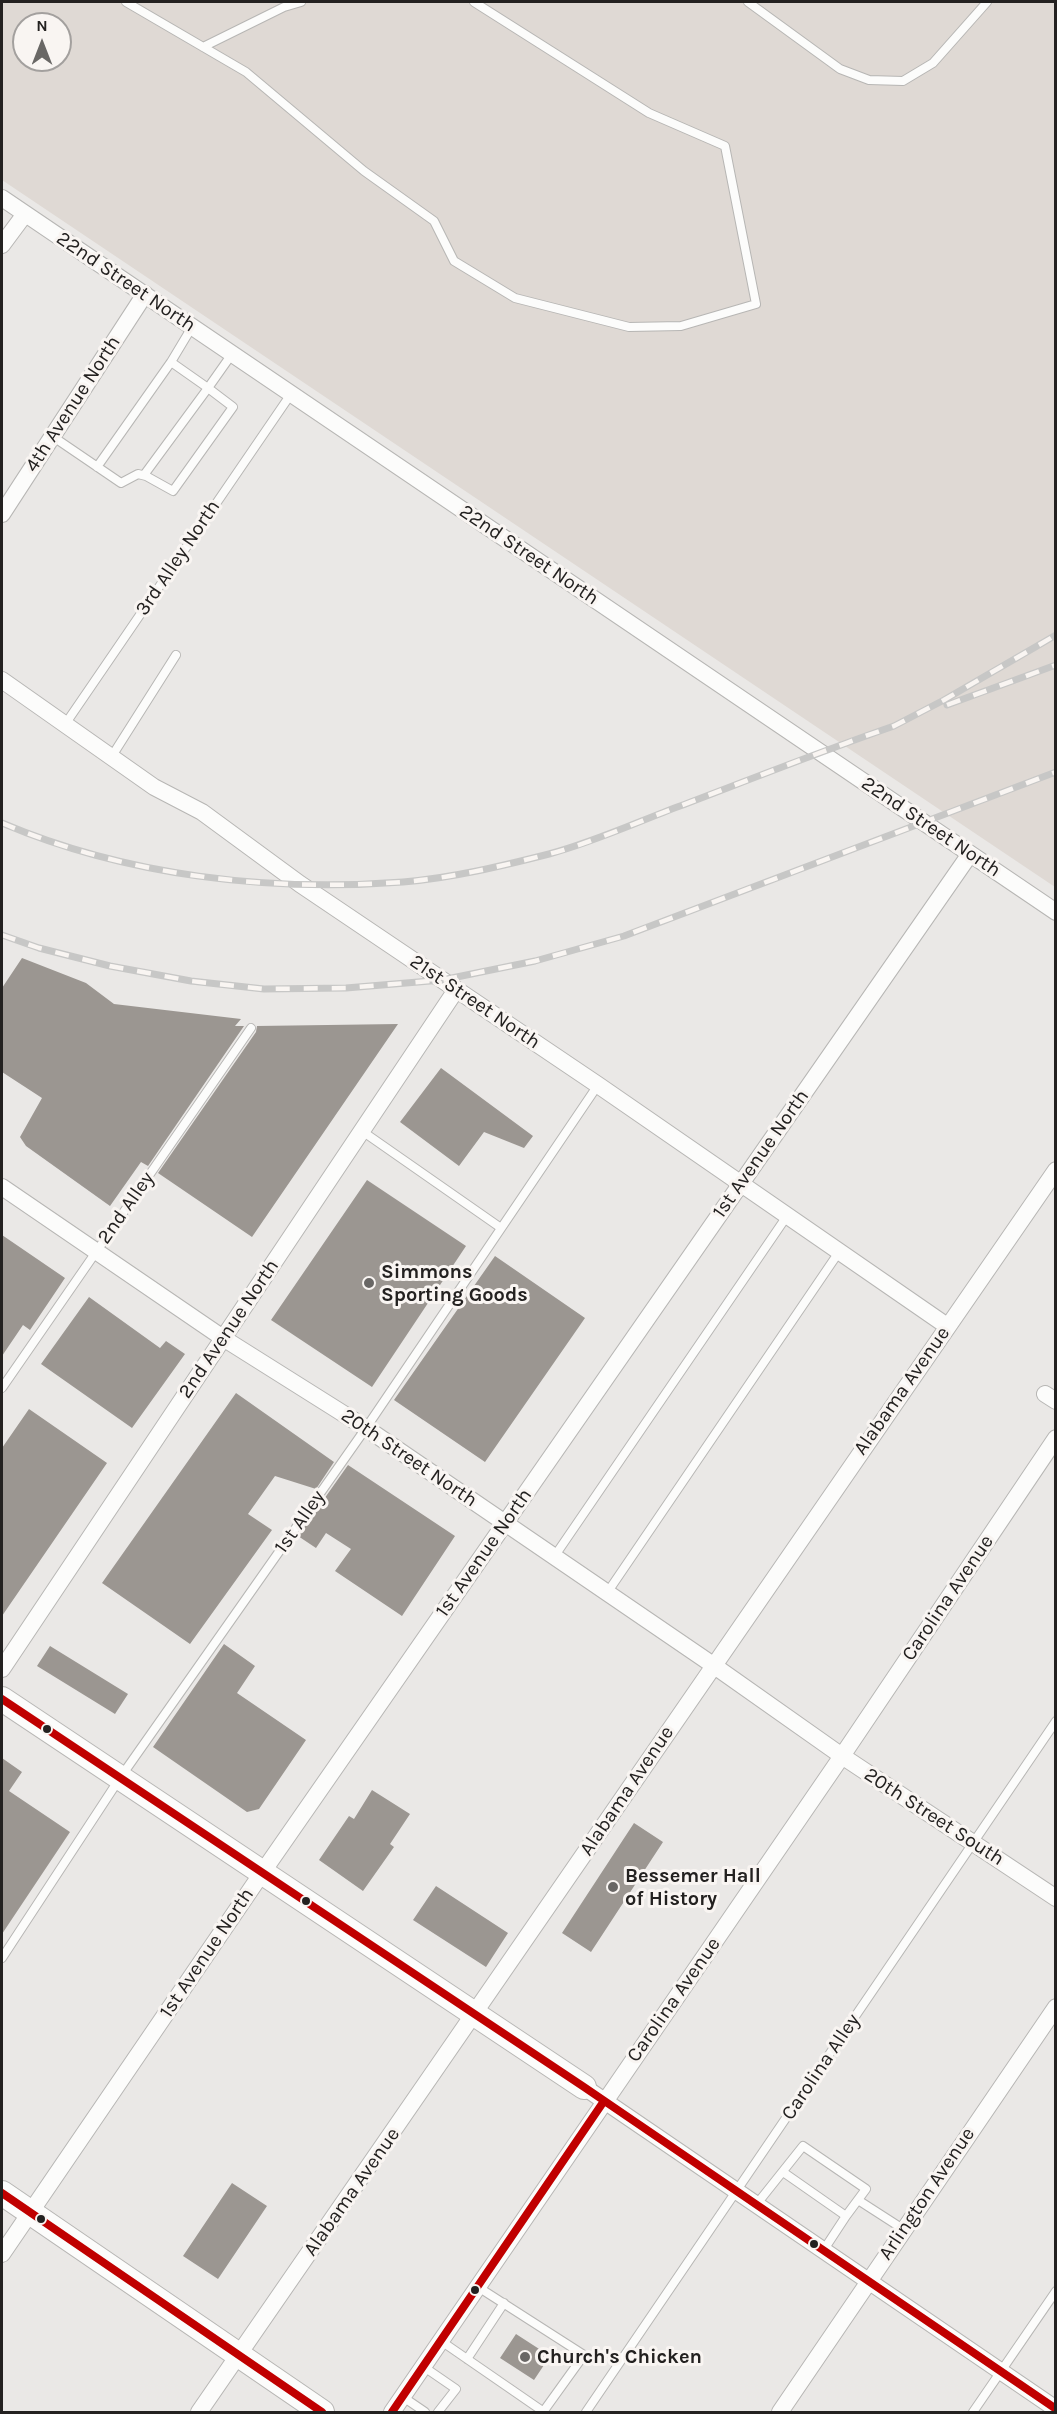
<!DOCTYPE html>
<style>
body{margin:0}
#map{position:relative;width:1057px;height:2414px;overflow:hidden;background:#eae8e6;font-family:Karla,sans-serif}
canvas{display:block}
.frame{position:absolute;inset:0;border:3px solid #232120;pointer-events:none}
.north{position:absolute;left:12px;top:12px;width:60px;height:60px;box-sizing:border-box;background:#f9f5f2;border:2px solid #a3a09e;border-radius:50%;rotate:0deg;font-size:16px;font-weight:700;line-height:24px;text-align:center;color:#232120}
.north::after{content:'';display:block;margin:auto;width:21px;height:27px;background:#696765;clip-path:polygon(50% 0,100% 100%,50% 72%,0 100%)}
</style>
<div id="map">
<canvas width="1057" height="2414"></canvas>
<div class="frame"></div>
<div class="north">N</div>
</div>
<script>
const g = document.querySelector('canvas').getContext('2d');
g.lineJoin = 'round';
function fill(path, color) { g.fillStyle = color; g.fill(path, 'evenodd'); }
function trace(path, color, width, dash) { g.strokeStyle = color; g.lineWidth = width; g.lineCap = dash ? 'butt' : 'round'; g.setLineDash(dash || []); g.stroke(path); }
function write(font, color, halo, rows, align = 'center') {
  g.font = font + ' Karla,sans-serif'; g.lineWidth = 6; g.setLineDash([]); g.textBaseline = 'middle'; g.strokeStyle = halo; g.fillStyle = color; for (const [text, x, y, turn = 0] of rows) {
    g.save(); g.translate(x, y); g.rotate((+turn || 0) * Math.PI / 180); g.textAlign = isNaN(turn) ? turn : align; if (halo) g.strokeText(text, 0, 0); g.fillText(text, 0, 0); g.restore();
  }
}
const built = new Path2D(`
 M2,2H1055V887L2,180ZM24,24H60V60H24Z`);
const building = new Path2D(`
 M22,958L86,983L114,1004L241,1019L235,1026H244L148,1166L141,1162L110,1206L26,1146L20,1137L42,1098L2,1072V988Z
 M398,1024L252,1237L158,1173L256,1032L257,1026Z
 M441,1068L533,1136L524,1148L484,1132L459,1166L400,1122Z
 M367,1180L466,1246L372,1387L271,1320Z
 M2,1235L65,1278L30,1330L23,1325L2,1356Z
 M495,1256L585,1318L485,1462L394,1400Z
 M89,1297L160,1348L166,1341L185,1354L132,1428L41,1364Z
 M236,1393L334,1462L316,1489L275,1476L248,1514L272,1530L190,1644L102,1583Z
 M29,1409L107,1463L2,1616V1448Z
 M348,1465L455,1536L402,1616L335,1571L351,1549L326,1533L316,1548L298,1536Z
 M224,1644L255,1666L237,1693L306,1740L259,1809L247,1812L153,1747Z
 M50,1646L128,1694L115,1714L37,1666Z
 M2,1758L22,1772L9,1791L70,1832L2,1934Z
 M372,1790L410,1814L390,1844L394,1847L363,1891L319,1860L349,1816L354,1819Z
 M634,1823L663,1842L591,1952L562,1933Z
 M436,1886L508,1933L486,1967L413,1920Z
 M232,2183L267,2206L218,2279L183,2256Z
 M516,2334L550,2356L534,2380L500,2358Z`);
const lane = new Path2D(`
 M126,2L246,72L364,171L434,221L454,261L515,298L629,327L681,326L756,304L725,146L649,113L474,2
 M748,2L840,69L869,80L903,81L933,63L987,2
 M203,47L284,7L301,2
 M192,327L171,362L208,388L232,354
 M52,436L121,483L138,474L146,476L173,491L233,407L208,388L144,475
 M97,467L171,362
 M66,723L291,394
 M112,756L176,655
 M362,1131L501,1228
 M2,1388L251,1028
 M554,1557L787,1216
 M607,1593L839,1252
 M2,1958L120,1778L366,1428L598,1085
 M858,2200L903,2229
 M756,2205L803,2146L866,2189L846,2216L783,2172
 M823,2251L846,2216
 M478,2287L584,2355L543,2412
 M441,2341L544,2412
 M467,2359L504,2303
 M424,2367L456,2389L438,2412
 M403,2397L425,2412
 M586,2412L1056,1721
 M973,2412L1056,2291`);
const street = new Path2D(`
 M2,198L1056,912
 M2,245L25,214
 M2,514L145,294
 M2,680L154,787L202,812L300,884L598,1085L947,1326
 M2,1187L223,1338L366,1428L713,1665L842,1756L1056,1898
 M1045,1394L1056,1401
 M2,1669L456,990
 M584,2087L1056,2409
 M2,2254L262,1873L970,854
 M199,2412L1056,1170
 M392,2412L842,1756L1056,1438
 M780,2412L1056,2007`);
const secondary = new Path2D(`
 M2,1699L584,2087
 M2,2193L322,2412`);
const rail = new Path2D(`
 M947,705L1056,665
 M2,823C127,876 268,892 403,882C452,878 502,866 549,854C594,842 637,822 680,806C751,779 822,751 894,726L944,700L1056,635
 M2,935L39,948L110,966L191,981L264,989L346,988L442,980L535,961L624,936L1056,772`);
const bus1 = new Path2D(`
 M2,1699L584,2087L1056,2409
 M2,2193L322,2412
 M392,2412L604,2101`);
const markers = [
 [369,1283,6,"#696765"],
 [47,1729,5,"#232120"],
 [613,1887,6,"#696765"],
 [306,1901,5,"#232120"],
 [41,2219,5,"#232120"],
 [814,2244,5,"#232120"],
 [475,2290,5,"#232120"],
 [525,2357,6,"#696765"]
];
const streetNames = [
 ["22nd Street North",126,282,34],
 ["4th Avenue North",73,404,-57],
 ["22nd Street North",529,555,34],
 ["3rd Alley North",178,558,-56],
 ["22nd Street North",931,827,34],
 ["21st Street North",475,1002,34],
 ["1st Avenue North",761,1154,-55],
 ["2nd Alley",126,1208,-55],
 ["2nd Avenue North",229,1329,-56],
 ["Alabama Avenue",902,1391,-55],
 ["20th Street North",409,1458,34],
 ["1st Alley",300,1522,-55],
 ["1st Avenue North",484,1553,-55],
 ["Carolina Avenue",948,1598,-56],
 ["Alabama Avenue",627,1791,-56],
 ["20th Street South",934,1817,33],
 ["1st Avenue North",207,1953,-56],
 ["Carolina Avenue",674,2000,-55],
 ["Carolina Alley",821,2067,-56],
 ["Alabama Avenue",352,2192,-55],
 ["Arlington Avenue",927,2194,-56]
];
const poiNames = [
 ["Simmons",381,1272],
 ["Sporting Goods",381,1295],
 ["Bessemer Hall",625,1876],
 ["of History",625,1899],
 ["Church's Chicken",537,2357]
];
fill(built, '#dfd9d4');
fill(building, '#9b9691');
trace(lane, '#b7b6b4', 10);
trace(street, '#b7b6b4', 18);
trace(secondary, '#b7b6b4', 26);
trace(lane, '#fcfcfb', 8);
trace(street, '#fcfcfb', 16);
trace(secondary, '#fcfcfb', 24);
trace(rail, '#c7c7c6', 7);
trace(rail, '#f9f5f2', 4.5, [14]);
trace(bus1, '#c00000', 8);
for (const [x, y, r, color] of markers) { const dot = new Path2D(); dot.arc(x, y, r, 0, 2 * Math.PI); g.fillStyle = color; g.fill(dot); trace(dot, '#f9f5f2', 2); }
write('20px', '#232120', '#f9f5f2', streetNames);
write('bold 20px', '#232120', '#f9f5f2', poiNames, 'left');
</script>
